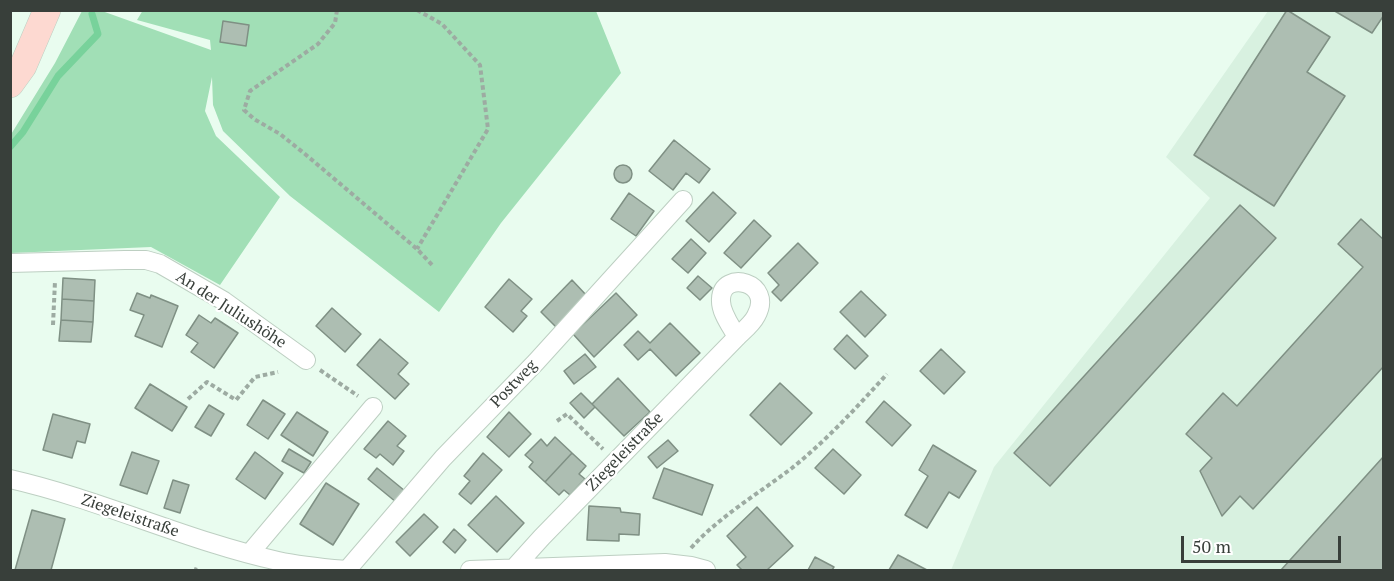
<!DOCTYPE html>
<meta charset="utf-8">
<style>
body{margin:0}
#map{position:relative;width:1394px;height:581px;overflow:hidden;background:#e9fcef;font-family:"PT Serif",serif}
canvas{display:block}
.frame{position:absolute;inset:0;border:12px solid #383f3a;pointer-events:none}
.scale{position:absolute;left:1181px;top:536px;width:160px;height:27px;box-sizing:border-box;border:3px solid #383f3a;border-top:0;padding-left:8px;font-size:18px;line-height:21px;white-space:nowrap;color:#383f3a;-webkit-text-stroke:4px #fff;paint-order:stroke}
</style>
<div id="map">
<canvas width="1394" height="581"></canvas>
<div class="frame"></div>
<div class="scale">50 m</div>
</div>
<script>
const g = document.querySelector('canvas').getContext('2d');
g.lineJoin = 'round';
function fill(path, color) { g.fillStyle = color; g.fill(path, 'evenodd'); }
function trace(path, color, width, dash) { g.strokeStyle = color; g.lineWidth = width; g.lineCap = dash ? 'butt' : 'round'; g.setLineDash(dash || []); g.stroke(path); }
function write(font, color, halo, rows, align = 'center') {
  g.font = font + ' "PT Serif",serif'; g.lineWidth = 4.5; g.setLineDash([]); g.textBaseline = 'middle'; g.strokeStyle = halo; g.fillStyle = color; for (const [text, x, y, turn = 0] of rows) {
    g.save(); g.translate(x, y); g.rotate((+turn || 0) * Math.PI / 180); g.textAlign = isNaN(turn) ? turn : align; if (halo) g.strokeText(text, 0, 0); g.fillText(text, 0, 0); g.restore();
  }
}
const built = new Path2D(`
 M1268,11H1383V570H951L994,467L1210,198L1166,157Z`);
const green = new Path2D(`
 M143,10L596,11L621,73L501,223L439,312L290,196L223,131L213,105L212,77L205,111L216,136L280,197L220,285L151,247L11,253L10,136L55,63L82,11H102L211,50L210,40L137,20Z`);
const stream = new Path2D(`
 M10,147L23,132L58,76L98,34L92,14`);
const building = new Path2D(`
 M1287,10L1330,37L1307,72L1345,96L1274,206L1194,155Z
 M1333,10H1384V15L1372,33Z
 M223,21L249,25L246,46L220,42Z
 M674,140L710,169L699,183L686,173L673,190L649,171Z
 M614 174a9 9 0 1 1 18 0a9 9 0 1 1-18 0Z
 M713,192L736,213L709,242L686,221Z
 M629,193L654,211L636,236L611,219Z
 M1240,205L1276,238L1050,486L1014,453Z
 M1361,219L1384,240V366L1253,509L1240,496L1222,516L1200,471L1212,458L1186,434L1223,393L1237,406L1363,267L1338,244Z
 M754,220L771,236L741,268L724,253Z
 M691,239L706,253L688,273L672,259Z
 M798,243L818,263L781,301L772,292L779,285L768,273Z
 M698,276L712,288L700,300L687,288Z
 M63,278L95,280L94,301L62,299Z
 M509,279L532,299L521,311L527,316L513,332L485,307Z
 M572,280L588,297L557,328L541,312Z
 M861,291L886,315L865,337L840,312Z
 M137,293L150,298L151,295L178,306L162,347L135,336L144,315L130,310Z
 M616,293L637,315L594,357L573,334Z
 M62,299L94,301L93,322L61,320Z
 M332,308L361,334L345,352L316,326Z
 M199,315L211,323L215,318L238,333L214,368L191,352L198,343L186,335Z
 M61,320L93,322L91,342L59,341Z
 M670,323L700,353L676,376L650,349L638,360L624,345L638,331L650,343Z
 M847,335L868,356L855,369L834,349Z
 M380,339L408,363L398,374L409,384L395,399L357,365Z
 M941,349L965,372L944,394L920,371Z
 M585,354L596,367L574,384L564,371Z
 M618,378L650,412L624,436L592,404Z
 M780,383L812,413L781,445L750,415Z
 M150,384L187,407L172,431L135,408Z
 M581,393L595,407L584,418L570,403Z
 M263,400L285,414L268,439L247,425Z
 M884,401L911,425L892,446L866,422Z
 M209,405L224,414L211,436L195,427Z
 M297,412L328,432L313,456L281,435Z
 M509,412L531,434L509,457L487,437Z
 M53,414L90,424L85,443L77,441L72,458L43,450Z
 M388,421L406,436L397,446L404,451L393,465L380,454L376,458L364,449Z
 M555,437L572,453L545,482L529,467L533,462L525,455L541,439L547,446Z
 M668,440L678,451L657,468L648,457Z
 M933,445L976,471L959,498L949,492L927,528L905,515L928,476L919,470Z
 M289,449L311,462L304,473L282,461Z
 M833,449L861,475L844,494L815,468Z
 M132,452L159,461L147,494L120,485Z
 M255,452L283,473L265,499L236,479Z
 M483,453L502,470L471,504L459,494L470,481L464,476Z
 M572,453L586,466L579,474L585,479L570,495L564,490L559,495L545,482Z
 M1384,456V570H1281Z
 M377,468L405,491L396,502L368,479Z
 M664,468L713,485L702,515L653,498Z
 M173,480L189,485L180,513L164,508Z
 M326,483L359,504L333,545L300,524Z
 M496,496L524,523L497,552L468,525Z
 M589,506L620,508L621,512L640,514L639,535L619,534V541L587,540Z
 M757,507L793,546L767,570H742L737,565L746,557L727,536Z
 M32,510L65,519L51,570H15Z
 M424,514L438,527L410,556L396,542Z
 M454,529L466,540L455,553L443,542Z
 M898,555L927,570H889Z
 M815,557L834,567L832,570H808Z`);
const path = new Path2D(`
 M337,10L335,23L318,44L250,91L244,110L254,119L280,134L305,154L417,249L433,266
 M417,10L442,24L480,65L488,129L417,249
 M53,325L55,281
 M320,370L358,396
 M188,399L207,382L236,400L255,377L278,372
 M557,421L567,414L603,449
 M691,548C720,516 758,494 792,468C827,440 857,407 887,374
 M194,569L197,570`);
const minor = new Path2D(`
 M10,263L125,260H146L160,264L224,301L306,360
 M10,479C102,500 187,541 278,561C301,566 324,568 346,570
 M250,553L373,407
 M514,568L542,537L737,337C743,331 752,324 756,316C775,282 722,269 721,299C720,312 731,326 737,337
 M347,570L443,458L536,362L683,200
 M470,570L665,563L691,566L706,570`);
const secondary = new Path2D(`
 M10,84L23,66L47,10`);
const streetNames = [
 ["An der Juliushöhe",231,310,33],
 ["Postweg",514,384,-46],
 ["Ziegeleistraße",625,452,-46],
 ["Ziegeleistraße",130,516,19]
];
fill(built, '#d8f1e0');
fill(green, '#a1dfb6');
trace(stream, '#78d29b', 7);
fill(building, '#adbeb2');
trace(building, '#7f9084', 1.5);
trace(minor, '#bdcfc2', 20);
trace(secondary, '#bdcfc2', 28);
trace(path, '#9daba2', 4, [4.5, 3]);
trace(minor, '#fff', 18);
trace(secondary, '#fdd9d1', 27);
write('16px', '#383f3a', '#fff', streetNames);
</script>
